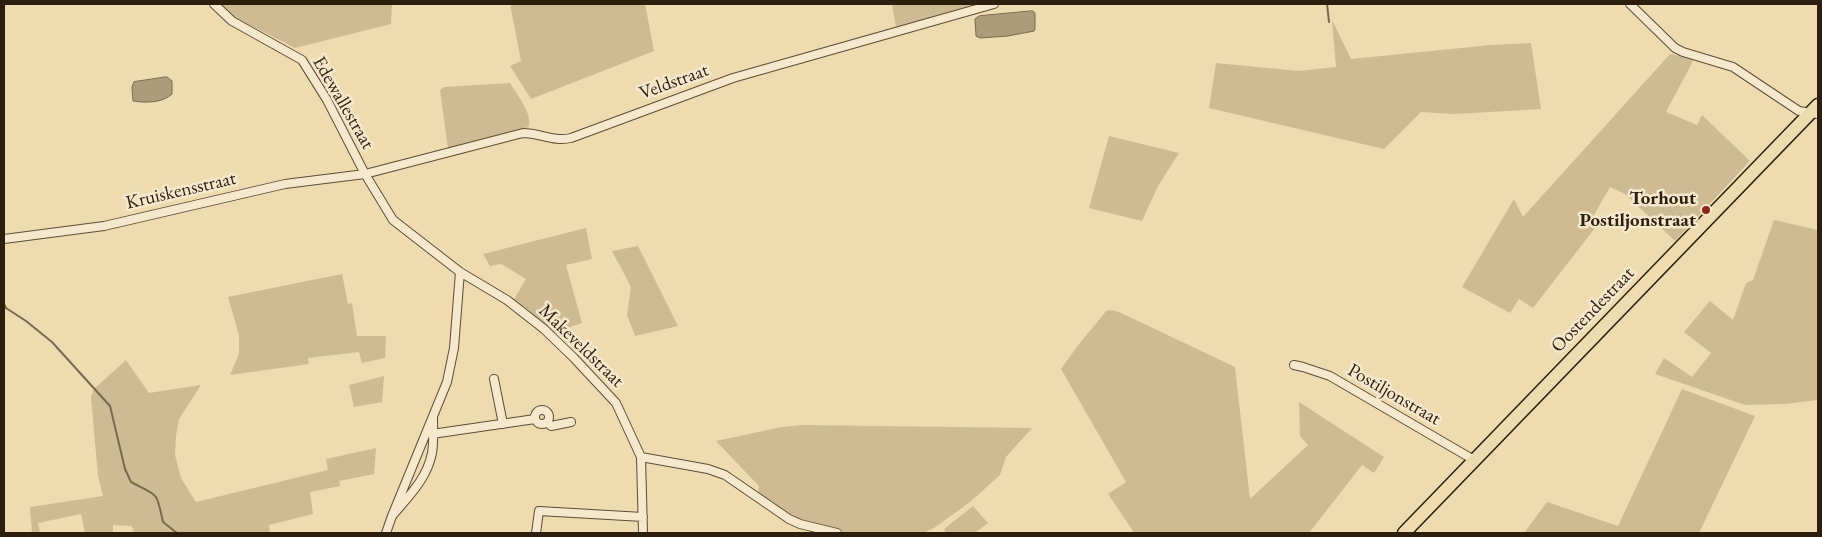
<!DOCTYPE html>
<style>
body{margin:0}
#map{position:relative;width:1822px;height:537px;overflow:hidden;background:#efdbb0;font-family:"EB Garamond",serif}
canvas{display:block}
.frame{position:absolute;inset:0;border:5px solid #2e1e0d;pointer-events:none}
</style>
<div id="map">
<canvas width="1822" height="537"></canvas>
<div class="frame"></div>
</div>
<script>
const g = document.querySelector('canvas').getContext('2d');
g.lineJoin = 'round';
function fill(path, color) { g.fillStyle = color; g.fill(path, 'evenodd'); }
function trace(path, color, width, dash) { g.strokeStyle = color; g.lineWidth = width; g.lineCap = dash ? 'butt' : 'round'; g.setLineDash(dash || []); g.stroke(path); }
function write(font, color, halo, rows, align = 'center') {
  g.font = font + ' "EB Garamond",serif'; g.lineWidth = 5; g.setLineDash([]); g.textBaseline = 'middle'; g.strokeStyle = halo; g.fillStyle = color; for (const [text, x, y, turn = 0] of rows) {
    g.save(); g.translate(x, y); g.rotate((+turn || 0) * Math.PI / 180); g.textAlign = isNaN(turn) ? turn : align; if (halo) g.strokeText(text, 0, 0); g.fillText(text, 0, 0); g.restore();
  }
}
const green = new Path2D(`
 M221,4H392L391,24L295,48L234,17Z
 M510,4H645L654,51L531,99L510,66L521,61Z
 M892,4H975L896,27Z
 M1332,20L1351,59L1491,45L1531,43L1541,109L1455,114L1421,112L1384,149L1209,108L1216,63L1299,71L1336,67Z
 M1670,54L1694,59L1666,112L1697,125L1702,115L1750,161L1675,241L1625,194L1610,187L1590,222L1595,228L1533,308L1519,299L1510,313L1462,287L1514,199L1523,217Z
 M510,83C517,95 532,112 529,127L448,149L440,90L444,87Z
 M1109,136L1179,153L1158,186L1142,221L1089,208Z
 M1774,220L1818,230V400L1785,404L1745,405L1655,374L1664,358L1692,377L1711,353L1684,332L1710,301L1733,320L1746,283L1753,280Z
 M586,228L592,259L566,265L582,323L552,333L527,309L513,301L526,279L501,264L490,266L483,254Z
 M638,246L678,326L635,336L627,315L631,287L612,251Z
 M342,274L348,304L352,303L357,336H386L385,358L362,363L359,352L308,358L309,364L230,375L239,354V335L228,297Z
 M1112,310L1119,312L1235,367L1250,499L1308,445L1300,436L1299,402L1384,457L1374,473L1362,465L1309,533H1131L1133,531L1108,494L1126,482L1061,369L1079,344L1103,315L1106,311Z
 M126,360L149,393L201,385L179,419L176,436L175,455L181,478L196,502L328,470L326,459L376,448L374,474L339,481L340,486L310,492L313,514L269,525L270,533H134L132,526L113,525V533H85L81,514L38,523L40,533H32L30,507L103,496L98,476L91,397L94,389Z
 M384,376L382,402L354,407L349,385Z
 M1682,389L1755,416L1699,533H1524L1547,502L1618,526Z
 M803,425L1032,428L1006,457L1000,475L970,502L934,528L923,533H844L800,520L781,510L758,494L759,486L716,441L782,427Z
 M973,506L988,523L975,533H946L944,529Z`);
const water = new Path2D(`
 M1033,11L1035,13V29L1034,31L1008,36L980,38L976,36L975,19L979,16Z
 M167,77L172,81V94C163,103 145,103 133,101L132,87L134,82Z`);
const stream = new Path2D(`
 M1327,4L1329,22
 M4,304L6,308L26,321L52,342L110,406L125,469L131,482C159,497 156,490 163,522L177,533`);
const street = new Path2D(`
 M214,4L232,21L302,60L327,100L365,174L393,220L460,272L507,300L544,329L574,358L616,403L641,457L708,469L725,475L789,519L800,524L837,533
 M1630,4L1675,48L1683,52L1733,67L1799,111L1818,114
 M4,239L104,226L285,184L365,174L523,133C540,133 554,142 571,138L733,78L994,4
 M1294,365L1303,367L1330,376L1474,460
 M494,379L503,424
 M535 417a7 7 0 1 1 14 0a7 7 0 1 1-14 0Z
 M433,417C433,428 434,441 432,453C427,479 408,497 392,516L447,382L454,348L460,272
 M547,422L551,426L571,422
 M432,434L535,419
 M641,457L643,533
 M386,533L392,516
 M536,533L539,511L643,517`);
const primary = new Path2D(`
 M1404,533L1818,105`);
const markers = [
 [1706,210,5,"#8f2418"]
];
const streetNames = [
 ["Veldstraat",674,82,-20],
 ["Edewallestraat",343,103,60],
 ["Kruiskensstraat",181,191,-13],
 ["Oostendestraat",1593,310,-46],
 ["Makeveldstraat",581,346,44],
 ["Postiljonstraat",1394,395,30]
];
const poiNames = [
 ["Torhout",1696,199],
 ["Postiljonstraat",1696,221]
];
fill(green, '#cebb94');
fill(water, '#ad9b79');
trace(water, '#7a694e', 1);
trace(stream, '#7a694e', 2);
trace(street, '#5e4d36', 10);
trace(primary, '#2e1e0d', 15);
trace(street, '#f5e8cc', 8);
trace(primary, '#efdbb0', 12);
for (const [x, y, r, color] of markers) { const dot = new Path2D(); dot.arc(x, y, r, 0, 2 * Math.PI); g.fillStyle = color; g.fill(dot); trace(dot, '#f5e8cc', 2); }
write('19px', '#2e1e0d', '#f5e8cc', streetNames);
write('bold 19px', '#2e1e0d', '#f5e8cc', poiNames, 'right');
</script>
